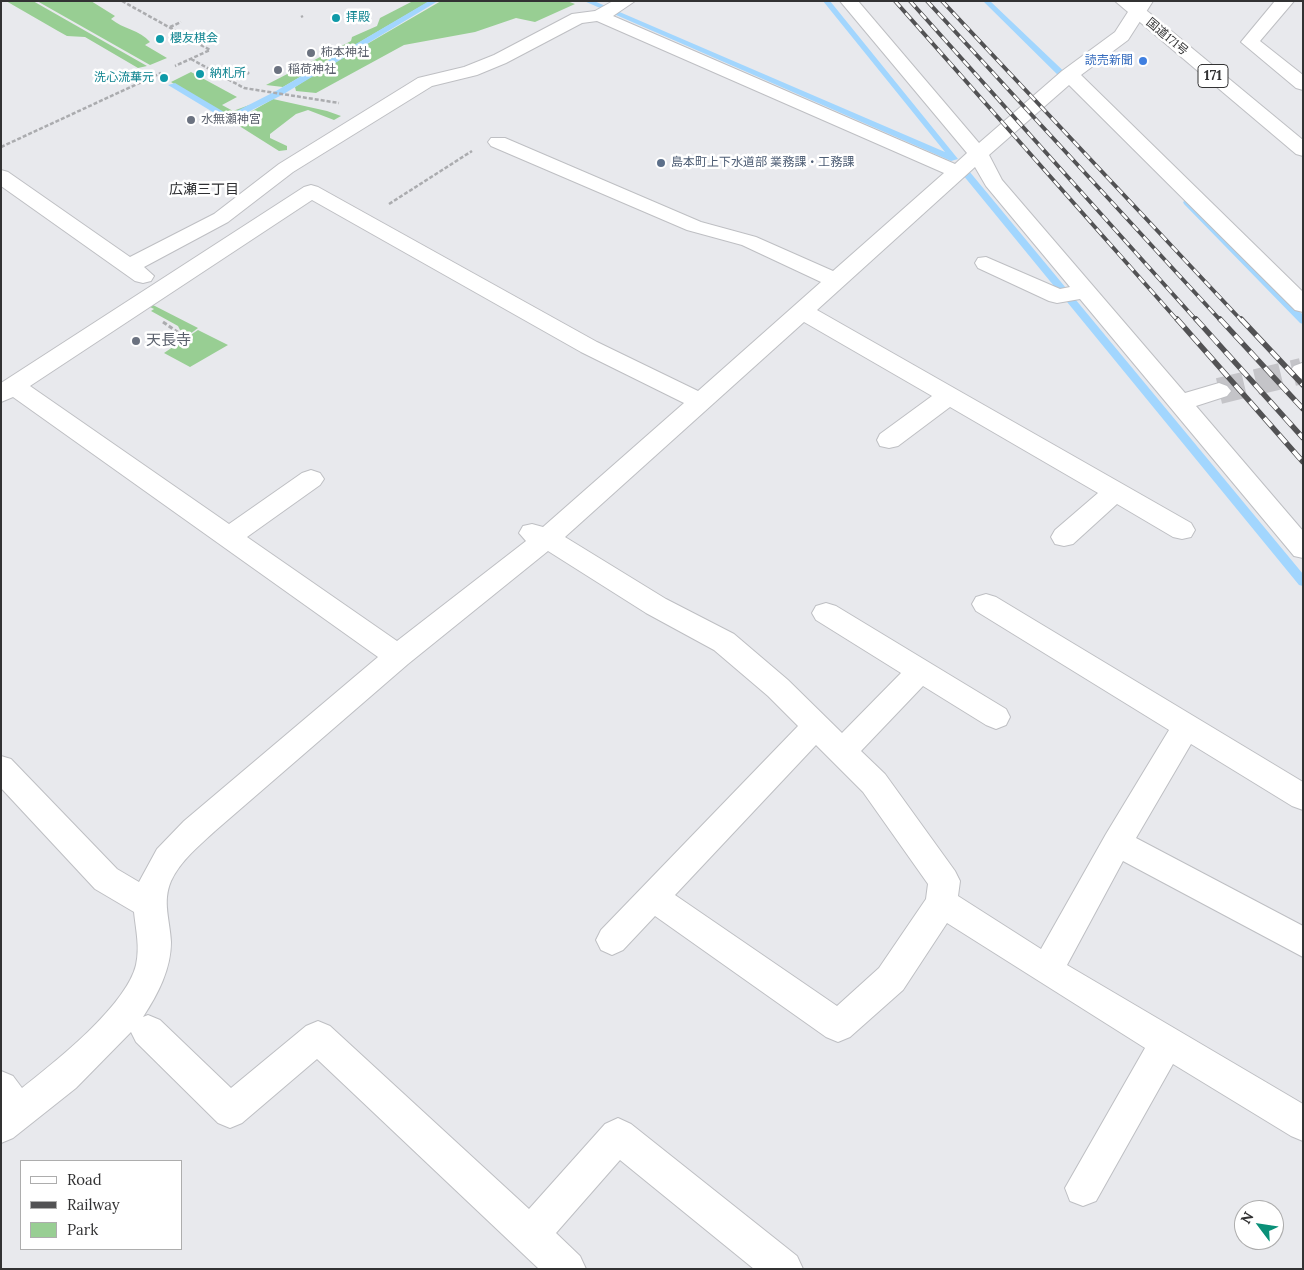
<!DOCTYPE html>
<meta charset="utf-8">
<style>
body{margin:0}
#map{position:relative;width:1304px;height:1270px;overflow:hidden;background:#e8e9ed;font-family:Lora,serif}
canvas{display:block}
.frame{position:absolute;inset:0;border:2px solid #323233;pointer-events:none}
.legend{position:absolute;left:20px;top:1160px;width:162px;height:90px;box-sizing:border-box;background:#fff;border:1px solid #adadad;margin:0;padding:6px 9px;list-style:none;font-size:15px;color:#323233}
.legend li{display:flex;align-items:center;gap:10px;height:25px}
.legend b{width:25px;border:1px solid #adadad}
.north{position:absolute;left:1234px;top:1200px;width:50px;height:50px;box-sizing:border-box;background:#fff;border:1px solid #adadad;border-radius:50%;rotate:301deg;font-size:14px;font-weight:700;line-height:20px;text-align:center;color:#323233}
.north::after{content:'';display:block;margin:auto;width:18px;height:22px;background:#0a9078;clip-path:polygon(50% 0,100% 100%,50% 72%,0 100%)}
</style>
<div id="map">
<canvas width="1304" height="1270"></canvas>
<div class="frame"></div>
<ul class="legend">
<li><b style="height:6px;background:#fff"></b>Road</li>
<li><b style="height:6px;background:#525254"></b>Railway</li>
<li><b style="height:14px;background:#98ce93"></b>Park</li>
</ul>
<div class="north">N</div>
</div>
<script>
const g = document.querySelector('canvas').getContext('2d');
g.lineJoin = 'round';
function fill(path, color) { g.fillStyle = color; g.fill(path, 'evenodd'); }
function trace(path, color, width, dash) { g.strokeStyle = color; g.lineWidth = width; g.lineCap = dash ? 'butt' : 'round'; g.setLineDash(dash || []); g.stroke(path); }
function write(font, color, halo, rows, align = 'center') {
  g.font = font + ' Lora,"Noto Sans JP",serif'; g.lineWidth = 5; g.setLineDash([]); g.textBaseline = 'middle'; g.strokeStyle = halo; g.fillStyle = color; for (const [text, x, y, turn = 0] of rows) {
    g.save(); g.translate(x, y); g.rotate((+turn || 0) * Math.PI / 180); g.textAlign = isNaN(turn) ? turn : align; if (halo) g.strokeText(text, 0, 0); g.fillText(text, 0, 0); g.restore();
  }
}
const green = new Path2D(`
 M6,1H33L147,66L138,68L85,37L67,36L58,31Z
 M37,1H91L115,16L111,19C123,29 140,30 150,42L145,45L167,58L150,65Z
 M413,1H430L283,87L266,85L351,41L352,37L377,26L380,18Z
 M441,1H567L575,4L535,22L516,18L475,32L404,45L316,93L296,91L295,87L312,76Z
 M191,72L237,97L222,105L233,111L252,104L230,116L225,115L171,82Z
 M273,99L327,111L341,116L334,120L308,110L296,114L270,134V138L287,146V150L279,151L233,122Z
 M153,305L198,328L190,334L180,330L178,326L151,311L154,309L150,307Z
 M198,330L228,345L190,367L164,353Z`);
const stream = new Path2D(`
 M429,1H438L282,95L232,120H226L168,85L175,83L229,115L276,91Z
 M584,1H594L945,152L823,1H830L958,159L951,161Z
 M983,1H990L1074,81V85H1068Z
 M963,171H969L1303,574V586L1299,585L963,175Z
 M1187,199L1190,200L1303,315V324L1300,323L1184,204L1183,202Z`);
const minorTunnel = new Path2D(`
 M1219,391L1302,371`);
const pathFar1 = new Path2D(`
 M122,1L210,50L175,66
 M301,17L303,16
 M170,27L181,22
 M191,59L244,88L339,103
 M247,72L249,74
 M1,147L161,73
 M389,204L472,151`);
const path = new Path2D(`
 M163,322L186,338`);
const minor = new Path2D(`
 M613,1H635L613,16L955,164L967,153L840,1H858L979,143L1062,71L1115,32L1135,1H1153L1128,40L1081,75L1303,292V312L1295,310L1069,85L989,155L1002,180L1185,393L1219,383L1227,386L1231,391L1227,396L1196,406L1303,531V558L1294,556L1080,299L1057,303L1049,301L978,268L975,263L978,258L986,257L1060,289L1070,287L986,186L975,167L817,310L1191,523L1195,530L1191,537L1182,539L1173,537L1117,504L1073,544L1064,546L1055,544L1051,537L1055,530L1098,493L950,407L898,446L889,448L880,446L877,440L880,434L932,396L804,322L565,537L666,599L734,634L788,680L842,733L901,673L816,620L812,613L816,606L826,603L836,606L1006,709L1010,717L1006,725L996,729L986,725L923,686L861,751L885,774L955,871L960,881L958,896L1041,949L1106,834L1169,730L976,611L972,604L976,597L986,594L996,597L1303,782V810L1292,806L1191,744L1136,838L1303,926V957L1123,861L1067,965L1303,1104V1141L1291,1136L1173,1064L1096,1201L1083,1206L1070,1201L1065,1188L1145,1048L947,923L903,990L850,1037L838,1042L826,1037L655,916L623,950L612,955L601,950L596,940L601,930L798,726L768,696L714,650L646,613L548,551L408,664L215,831C200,845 180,861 171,881C162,902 170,920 171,942C171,969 158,994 143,1017L148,1015L160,1020L231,1088L306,1026L318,1021L330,1026L529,1209L605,1124L618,1118L631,1124L797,1256L803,1269H754L620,1160L556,1233L580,1256L586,1269H539L317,1059L242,1123L230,1128L218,1123L136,1042L131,1032L76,1088L13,1138L1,1143V1071L13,1076L22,1088C55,1062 126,1006 136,965C140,947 136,931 134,912L95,889L1,788V756L11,759L117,869L139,882L157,849L184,821L378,657L13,397L1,402V383L304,187L311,185L318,187L597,342L698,391L821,282L742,245L687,230L491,146L488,142L491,138H505L701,222L756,237L833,271L944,173L597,21L582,23L506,63L477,75L432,86L293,172L228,222L144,267L154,276L151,281L143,283L135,281L1,186V170L8,172L130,257L214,214L279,164L418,78L464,67L494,55L572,14L595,11ZM312,200L581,352L684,403L543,527L532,524L523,526L519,533L526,541L397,641L247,537L320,485L324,479L320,473L311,470L302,473L229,524L30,386ZM816,745L863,792L928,884L926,899L879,968L837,1006L675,895Z
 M1275,1H1294L1260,41L1303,75V90L1296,88L1241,42Z
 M1302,363L1303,379L1294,376L1290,371L1294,366Z`);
const highway = new Path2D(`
 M1115,1H1135L1303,140V156L1296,154Z`);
const railFar1 = new Path2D(`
 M895,1L1178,321
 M910,1L1197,321
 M927,1L1221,321
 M942,1L1242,321`);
const rail = new Path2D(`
 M1177,319L1303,462
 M1196,319L1303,438
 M1220,319L1303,409
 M1241,319L1303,385`);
const markers = [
 [336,18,5,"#0f9aa8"],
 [160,39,5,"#0f9aa8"],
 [311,53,5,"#6b7280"],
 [1143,61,5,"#3f7fe0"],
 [278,70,5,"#6b7280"],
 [200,74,5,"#0f9aa8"],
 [164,78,5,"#0f9aa8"],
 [191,120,5,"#6b7280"],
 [661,163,5,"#5c6f8a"],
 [136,341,5,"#6b7280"]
];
const farCulturenames = [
 ["拝殿",346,18],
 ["櫻友棋会",170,39],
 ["納札所",210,74],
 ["洗心流華元",154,78,"right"]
];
const farStreetnames = [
 ["国道171号",1167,37,40]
];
const farWorshipnames = [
 ["柿本神社",321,53],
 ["稲荷神社",288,70],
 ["水無瀬神宮",201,120]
];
const farShopnames = [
 ["読売新聞",1133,61]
];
const farServicenames = [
 ["島本町上下水道部 業務課・工務課",671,163]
];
const shields = [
 [1213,76,30]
];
const shieldNames = [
 ["171",1213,76]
];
const farNeighbourhoodnames = [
 ["広瀬三丁目",204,190]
];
const worshipNames = [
 ["天長寺",146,341]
];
fill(green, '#98ce93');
fill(stream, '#a2d6fe');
trace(minorTunnel, '#c4c4c8', 26, [26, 12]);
trace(minor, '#bebfc3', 2);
trace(highway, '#bebfc3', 2);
trace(pathFar1, '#abacaf', 2.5, [4, 2]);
trace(path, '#abacaf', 3, [4.5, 2.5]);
fill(minor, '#fff');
fill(highway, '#fff');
trace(railFar1, '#525254', 4);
trace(rail, '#525254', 5.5);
trace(railFar1, '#fff', 2.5, [8]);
trace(rail, '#fff', 4, [11]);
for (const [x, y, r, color] of markers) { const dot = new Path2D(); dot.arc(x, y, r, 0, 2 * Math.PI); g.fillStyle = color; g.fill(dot); trace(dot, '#fff', 2); }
write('12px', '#0d838f', '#fff', farCulturenames, 'left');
write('12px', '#323233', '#fff', farStreetnames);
write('12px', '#5b616d', '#fff', farWorshipnames, 'left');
write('12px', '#366cbe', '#fff', farShopnames, 'right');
write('12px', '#4e5e75', '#fff', farServicenames, 'left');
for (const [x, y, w] of shields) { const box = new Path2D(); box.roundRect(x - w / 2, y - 11.5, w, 23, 4); g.fillStyle = '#fff'; g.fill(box); trace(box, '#323233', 1); }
write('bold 14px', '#323233', null, shieldNames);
write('14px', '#2e2f32', '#fff', farNeighbourhoodnames);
write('15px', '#5b616d', '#fff', worshipNames, 'left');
</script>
